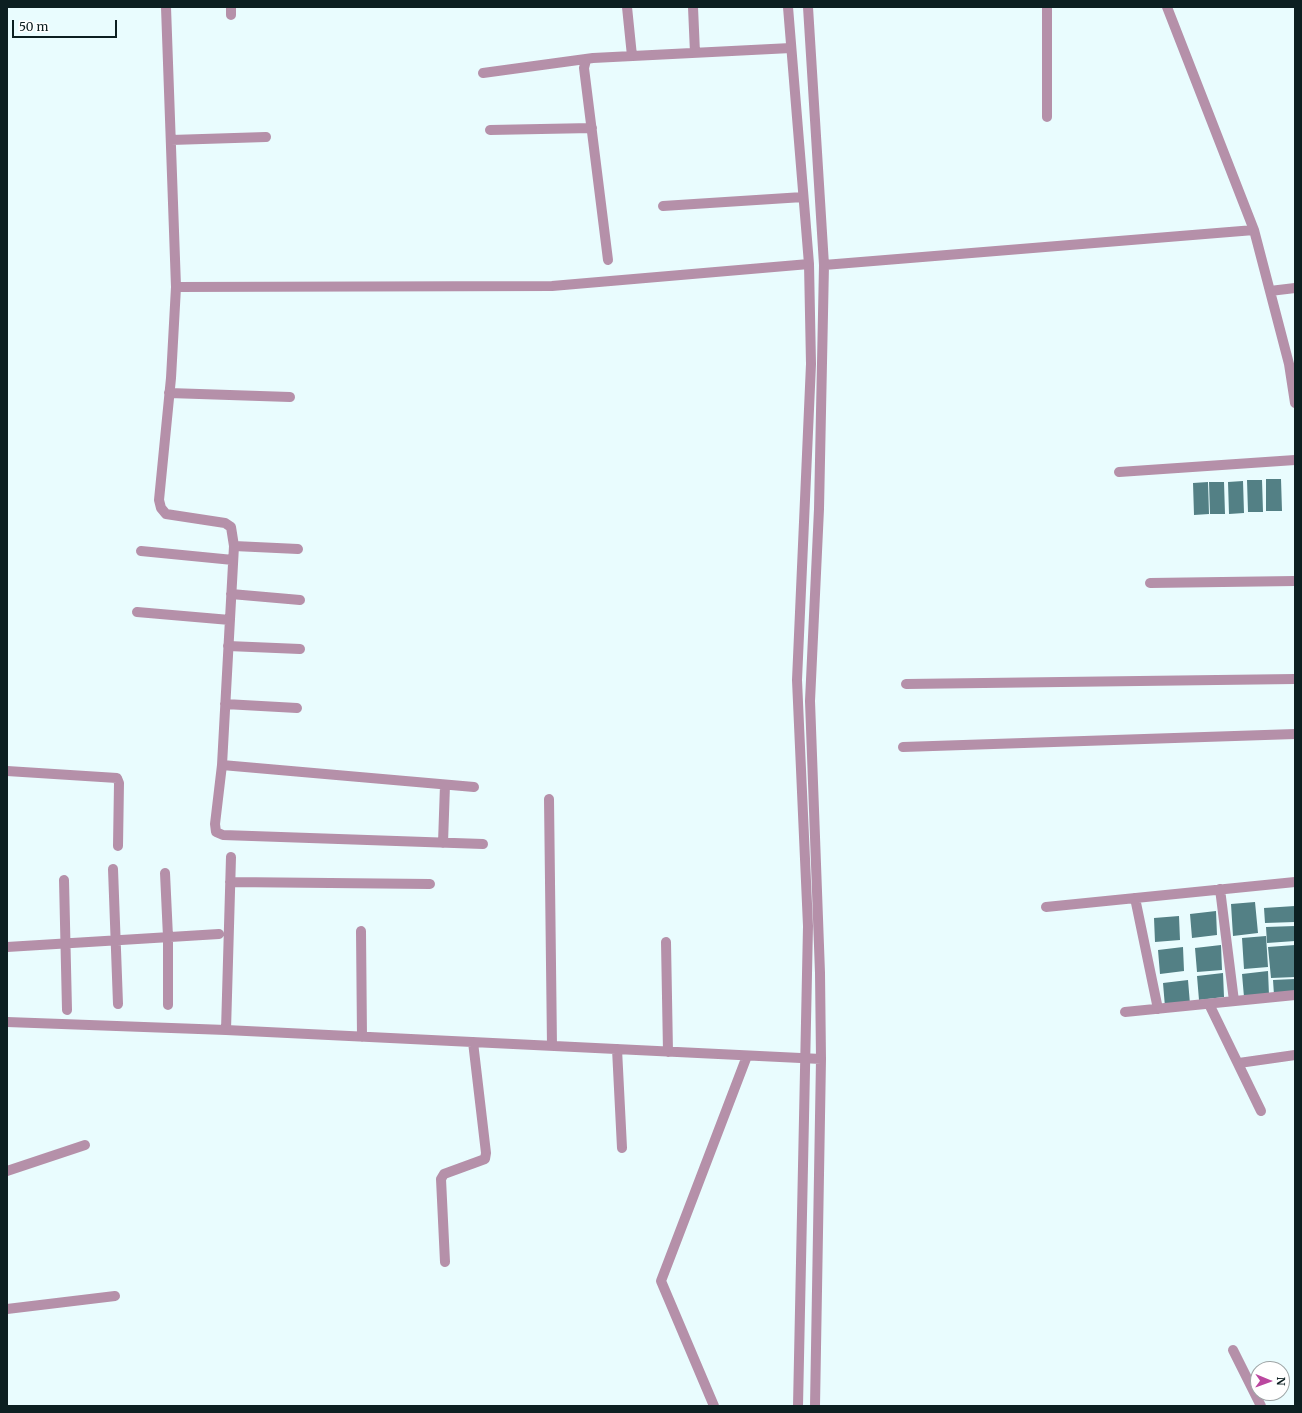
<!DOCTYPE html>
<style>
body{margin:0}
#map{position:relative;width:1302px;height:1413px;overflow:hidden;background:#e9fcfe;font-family:Merriweather,serif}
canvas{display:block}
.frame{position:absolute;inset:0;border:8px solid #0c1f21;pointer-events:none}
.north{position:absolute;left:1250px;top:1361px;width:40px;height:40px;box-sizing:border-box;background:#fff;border:1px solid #9ea5a6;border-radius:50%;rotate:91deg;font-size:11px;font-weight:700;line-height:16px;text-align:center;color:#0c1f21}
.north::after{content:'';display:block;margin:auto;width:14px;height:18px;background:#bb479f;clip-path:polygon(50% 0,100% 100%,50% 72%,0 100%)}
.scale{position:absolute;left:12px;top:20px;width:105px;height:18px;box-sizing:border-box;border:2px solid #0c1f21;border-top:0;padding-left:5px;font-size:12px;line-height:14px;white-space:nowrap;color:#0c1f21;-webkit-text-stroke:3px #fff;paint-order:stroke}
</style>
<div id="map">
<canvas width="1302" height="1413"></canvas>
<div class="frame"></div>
<div class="north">N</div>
<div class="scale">50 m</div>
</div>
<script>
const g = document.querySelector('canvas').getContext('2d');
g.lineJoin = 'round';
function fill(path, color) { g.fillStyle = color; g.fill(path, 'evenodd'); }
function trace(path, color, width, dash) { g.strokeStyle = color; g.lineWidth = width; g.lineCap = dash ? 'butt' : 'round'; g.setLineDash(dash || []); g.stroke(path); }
const building = new Path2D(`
 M1266,479H1281L1282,511H1266Z
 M1247,480H1262L1263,512H1248Z
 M1243,481L1244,513L1229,514L1228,482Z
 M1208,482L1209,514L1194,515L1193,483Z
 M1209,482H1224L1225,514H1210Z
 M1255,902L1258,933L1233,936L1231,904Z
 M1295,906V922L1265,923L1264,908Z
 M1216,911L1217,935L1192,938L1190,914Z
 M1179,916L1180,940L1155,942L1154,918Z
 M1295,926V941L1267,943L1266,927Z
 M1266,936L1268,967L1244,969L1242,938Z
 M1221,945L1222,970L1197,972L1195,948Z
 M1295,945V977L1271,978L1268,947Z
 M1183,947L1184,971L1160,974L1158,950Z
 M1268,971L1269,995L1244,997L1242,974Z
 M1223,973L1224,997L1199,1000L1197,976Z
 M1295,979V993L1274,995L1273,980Z
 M1188,980L1190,1004L1165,1007L1163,983Z`);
const minor = new Path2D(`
 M166,7L176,287L171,378L159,500L161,508L166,514L225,523L231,527L234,546L222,765L215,824L216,832L223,835L483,844
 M231,7V15
 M627,7L632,56
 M693,7L695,53
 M788,7L809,264L811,364L797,680L808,926L798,1406
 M808,7L824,265L819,509L810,701L820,973L821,1059L815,1406
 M1167,7L1254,230L1289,364L1295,403
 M586,60L584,68L608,260
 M483,73L593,58L791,48
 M1047,117V7
 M490,130L592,128
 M171,140L266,137
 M663,206L803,197
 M824,265L1254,230
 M176,287L552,286L809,264
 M1270,291L1295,288
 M169,393L290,397
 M1119,472L1295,460
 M234,546L298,549
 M141,551L233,560
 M1150,583L1295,581
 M231,594L300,600
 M137,612L230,620
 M228,646L300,649
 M906,684L1295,679
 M225,704L297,708
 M903,747L1295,734
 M222,765L474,787
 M7,771L117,778L119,783L118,846
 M549,799L552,1046
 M443,843L445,785
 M113,869L118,1004
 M165,873L168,937V1005
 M64,880L67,1010
 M230,882L430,884
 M1220,889L1234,1001
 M1135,898L1158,1009
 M1046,907L1295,882
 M361,931L362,1037
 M666,942L668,1052
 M7,947L219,934
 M1209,1004L1261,1111
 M1125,1012L1295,995
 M7,1022L226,1030L821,1059
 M226,1030L231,857
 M617,1049L622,1148
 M1239,1063L1295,1055
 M7,1171L85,1145
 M445,1262L441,1179L444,1174L485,1159L486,1153L473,1042
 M7,1309L115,1296
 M1233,1350L1261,1406
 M714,1406L661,1281L747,1056`);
fill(building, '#538085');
trace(minor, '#b590a9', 10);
</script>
